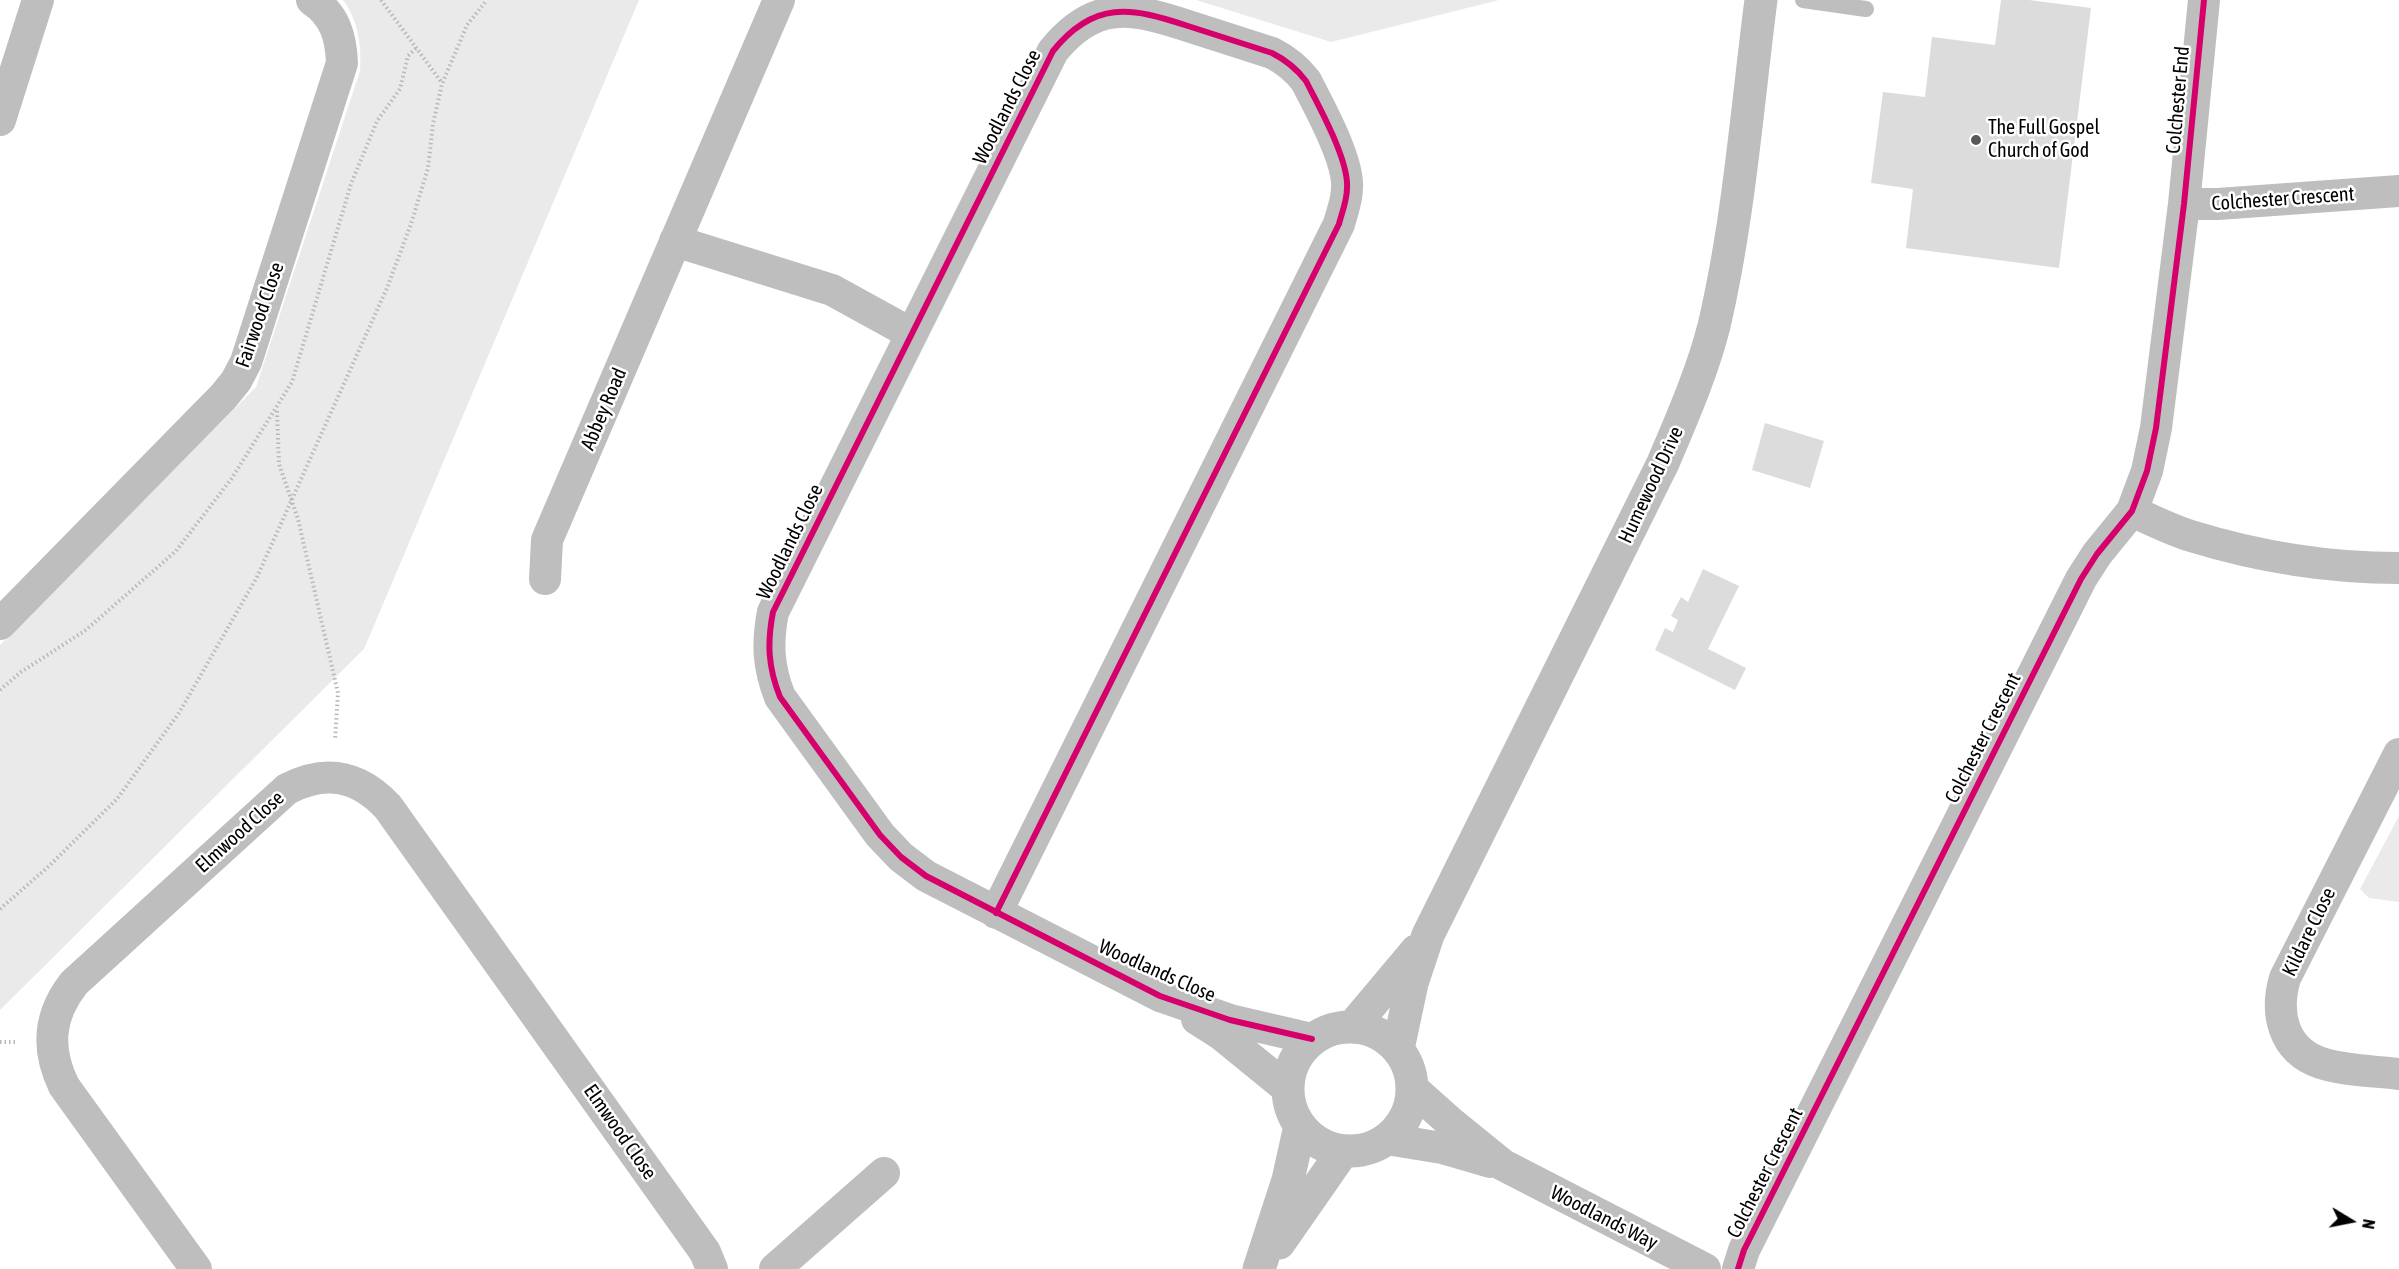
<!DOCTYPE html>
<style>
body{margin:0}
#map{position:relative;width:2399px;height:1269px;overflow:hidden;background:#fff;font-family:"Asap Condensed",sans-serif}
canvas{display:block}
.north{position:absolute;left:2321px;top:1191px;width:60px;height:60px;-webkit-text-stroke:4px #fff;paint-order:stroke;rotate:100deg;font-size:16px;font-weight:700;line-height:24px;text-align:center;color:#000}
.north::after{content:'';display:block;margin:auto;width:21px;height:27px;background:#000;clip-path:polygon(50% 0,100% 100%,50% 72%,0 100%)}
</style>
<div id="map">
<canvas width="2399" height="1269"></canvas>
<div class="north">N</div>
</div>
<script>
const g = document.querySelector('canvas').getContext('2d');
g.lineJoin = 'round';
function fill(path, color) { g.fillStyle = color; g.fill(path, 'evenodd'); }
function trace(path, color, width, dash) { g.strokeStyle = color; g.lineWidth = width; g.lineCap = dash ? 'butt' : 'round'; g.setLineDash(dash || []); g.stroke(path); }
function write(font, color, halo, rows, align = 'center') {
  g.font = font + ' "Asap Condensed",sans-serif'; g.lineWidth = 5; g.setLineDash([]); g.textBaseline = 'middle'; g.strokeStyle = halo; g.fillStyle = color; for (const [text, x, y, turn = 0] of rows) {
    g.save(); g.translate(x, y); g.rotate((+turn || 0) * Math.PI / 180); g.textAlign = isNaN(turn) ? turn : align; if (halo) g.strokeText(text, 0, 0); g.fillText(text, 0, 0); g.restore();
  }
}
const green = new Path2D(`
 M343,0H639L364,649L0,1010V645L256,387L360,71C362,46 358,20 343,0Z
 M1196,0H1499L1331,42Z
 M2399,816V902L2369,898L2360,889Z`);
const building = new Path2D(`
 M2001,0H2029L2091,8L2059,268L1906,248L1913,189L1871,183L1883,92L1925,97L1932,37L1995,45Z
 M1765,423L1824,441L1810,488L1752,470Z
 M1703,569L1739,586L1708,649L1746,668L1735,690L1655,650L1665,628L1673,632L1678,620L1671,616L1681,597L1688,602Z`);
const path = new Path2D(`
 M381,0L442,83
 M277,411L279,464L298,519L338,693L335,740
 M0,690L21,672L86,630L176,551L232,478L292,382L351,184L377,121L400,89L408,56L417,47
 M0,909L49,866L117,799L179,713L257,577L387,288L411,224L428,168L433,124L442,84L467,25L487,0
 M0,1042H17`);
const service = new Path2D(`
 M1803,0L1866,9`);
const minor = new Path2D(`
 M0,120L38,0
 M2184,204H2218L2399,191
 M675,241L832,290L912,334
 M2132,511C2151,520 2171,530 2191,536C2259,557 2328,568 2399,568
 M545,579L547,540L779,0
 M0,624L223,397L236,381L246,362L342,63C341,37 335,15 312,0
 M2399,754L2285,978C2275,1012 2282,1050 2321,1063C2345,1071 2374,1071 2399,1074
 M996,913L1339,224C1342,212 1347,201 1347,188C1349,160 1319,107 1306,81C1296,68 1286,60 1272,53C1244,44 1216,35 1188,26C1131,7 1094,0 1053,51L773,612C767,643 768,667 780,697L880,835L901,857L926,876L1160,996L1230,1020L1312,1039
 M1197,1019L1222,1035L1287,1088
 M1412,1088L1450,1122L1503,1165L1705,1269
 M1387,1139L1442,1148L1490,1162
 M196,1269L64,1086C46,1049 48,1016 74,983L287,789C326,769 358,775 388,807L705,1252L712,1269
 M775,1269L884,1173
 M1738,1269L1744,1250L2081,579L2097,554L2132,511L2147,471L2156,428L2184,204L2204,0`);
const tertiary = new Path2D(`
 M1353,1026L1416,951
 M1288 1089a62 62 0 1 1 124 0a62 62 0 1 1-124 0Z
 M1398,1049L1412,983L1428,935L1663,463C1682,418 1702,373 1714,326C1739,219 1747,108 1761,0
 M1279,1243L1343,1151
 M1259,1269L1288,1180L1300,1126`);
const cycleway = new Path2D(`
 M996,913L1339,224C1342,212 1347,201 1347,188C1349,160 1319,107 1306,81C1296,68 1286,60 1272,53C1244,44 1216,35 1188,26C1131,7 1094,0 1053,51L773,612C767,643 768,667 780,697L880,835L901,857L926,876L1160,996L1230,1020L1312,1039
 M1738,1269L1744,1250L2081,579L2097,554L2132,511L2147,471L2156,428L2184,204L2204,0`);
const markers = [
 [1976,140,6,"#595959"]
];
const streetNames = [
 ["Colchester End",2178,100,-85],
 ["Woodlands Close",1007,107,-63],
 ["Colchester Crescent",2283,199,-4],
 ["Fairwood Close",260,315,-71],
 ["Abbey Road",604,409,-67],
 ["Humewood Drive",1651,485,-65],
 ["Woodlands Close",790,542,-64],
 ["Colchester Crescent",1983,738,-63],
 ["Elmwood Close",240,832,-42],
 ["Kildare Close",2309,932,-64],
 ["Woodlands Close",1157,971,24],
 ["Elmwood Close",620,1132,55],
 ["Colchester Crescent",1765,1173,-63],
 ["Woodlands Way",1604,1218,27]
];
const poiNames = [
 ["The Full Gospel",1988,128],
 ["Church of God",1988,151]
];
fill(green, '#eaeaea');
fill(building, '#dcdcdc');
trace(path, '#b8b8b8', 4, [1.5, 3]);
trace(service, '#bebebe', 16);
trace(minor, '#bebebe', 32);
trace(tertiary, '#bebebe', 33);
trace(cycleway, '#d6006c', 6);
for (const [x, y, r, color] of markers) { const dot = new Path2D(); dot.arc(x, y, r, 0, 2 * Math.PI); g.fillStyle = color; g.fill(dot); trace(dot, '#fff', 2); }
write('20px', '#000', '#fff', streetNames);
write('20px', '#000', '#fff', poiNames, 'left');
</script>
